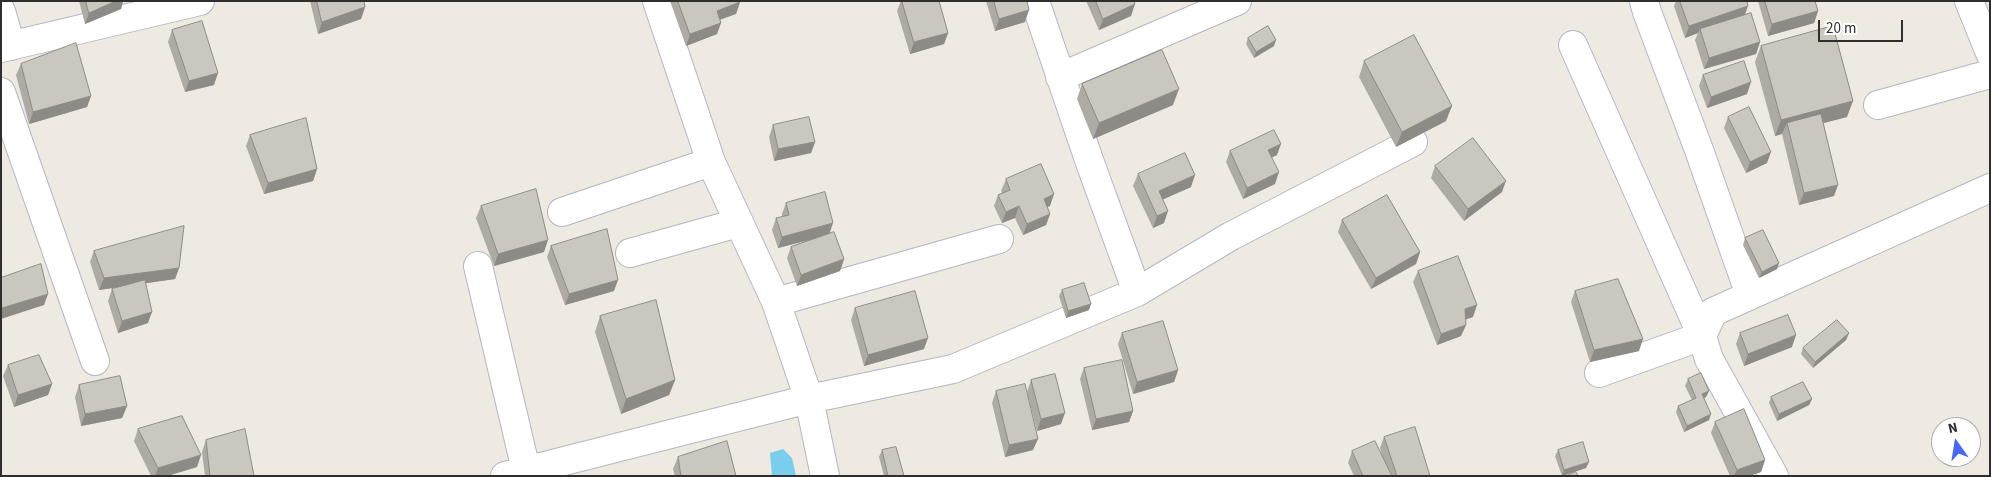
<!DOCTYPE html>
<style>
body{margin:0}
#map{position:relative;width:1991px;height:477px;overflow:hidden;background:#eee9e1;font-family:"Source Sans 3",sans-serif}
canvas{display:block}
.frame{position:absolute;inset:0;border:2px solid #2e2e2e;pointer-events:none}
.north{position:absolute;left:1931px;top:417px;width:50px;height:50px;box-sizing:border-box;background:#fff;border:1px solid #ababab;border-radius:50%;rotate:347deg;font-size:14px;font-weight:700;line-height:20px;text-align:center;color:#2e2e2e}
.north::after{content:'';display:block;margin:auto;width:18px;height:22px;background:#4768f6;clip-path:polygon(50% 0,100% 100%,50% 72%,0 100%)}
.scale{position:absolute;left:1818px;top:20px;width:85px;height:22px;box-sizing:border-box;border:2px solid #2e2e2e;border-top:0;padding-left:6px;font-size:15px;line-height:18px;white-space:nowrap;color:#2e2e2e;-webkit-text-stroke:4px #fff;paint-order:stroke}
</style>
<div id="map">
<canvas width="1991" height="477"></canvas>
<div class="frame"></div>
<div class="north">N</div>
<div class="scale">20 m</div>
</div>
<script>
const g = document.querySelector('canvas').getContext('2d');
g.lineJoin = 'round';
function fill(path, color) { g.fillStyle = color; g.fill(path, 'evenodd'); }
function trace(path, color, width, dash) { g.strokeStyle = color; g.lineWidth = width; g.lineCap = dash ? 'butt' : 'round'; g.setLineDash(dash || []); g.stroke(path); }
const water = new Path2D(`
 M783,449L792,458L796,476H772L770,453Z`);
const minor = new Path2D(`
 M657,1L711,162L776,302L809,399L825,476
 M1035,1L1089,160L1137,292
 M1644,1L1647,12L1699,150L1750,295
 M1969,1L1990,53
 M1,11L11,46
 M1573,45L1702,336L1599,373
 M1,48L200,1
 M1060,77L1237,1
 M1,92L95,361
 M1878,105L1990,74
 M562,212L711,162
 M630,253L738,223
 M478,266L526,470
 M776,302L999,239
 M505,476L809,399L953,369L1137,292L1231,236L1413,142
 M1774,476L1709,359L1702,336L1713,312L1990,188`);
const wall = new Path2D(`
 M79,1H123L121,9L85,24Z
 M310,1H364L365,7L361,19L318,34Z
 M670,1H740V2L736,14L720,20L717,34L686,46Z
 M901,1H939L948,33L944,44L910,54L897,11Z
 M986,1H1027L1025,22L995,31Z
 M1086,1H1134L1131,16L1099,30Z
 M1676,1H1747L1745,14L1760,42L1756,54L1704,69L1695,40L1698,33L1685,38L1674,6Z
 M1758,1H1815L1818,11L1814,23L1768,36Z
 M172,30L214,85L185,92L168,42Z
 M1248,38L1274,46L1254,58L1246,44Z
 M1761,46L1847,117L1823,123L1834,196L1799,205L1782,134L1775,136L1755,62Z
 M1364,61L1446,121L1396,147L1359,77Z
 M21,64L91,96L87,107L29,124L16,75Z
 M1703,75L1747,94L1707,108L1699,86Z
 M1082,84L1173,105L1093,139L1077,99Z
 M1728,117L1767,163L1746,173L1724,128Z
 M773,125L815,142L811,153L774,161L769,137Z
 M250,135L317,169L313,181L264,194L246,146Z
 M1230,151L1277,155L1272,157L1275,184L1243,199L1226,162Z
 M1435,166L1502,192L1464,221L1431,178Z
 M1138,174L1191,187L1163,199L1164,223L1153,228L1133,186Z
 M1006,179L1050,206L1047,207L1050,214L1046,225L1023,235L1015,218L1002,223L994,206L998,195L1002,193L1001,191Z
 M786,203L830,233L844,259L840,271L797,286L787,258L791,247L815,238L778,248L772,230L776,218L782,217V214Z
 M481,206L544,252L494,266L476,218Z
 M1342,220L1420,252L1416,264L1371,289L1338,232Z
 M1745,238L1777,269L1759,278L1743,245Z
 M551,246L614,291L565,305L547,257Z
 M94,251L179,268L175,279L146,283L148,323L118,333L108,301L112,289L123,286L99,290L90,262Z
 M1418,271L1473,317L1465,319L1466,325L1461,336L1437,345L1413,282Z
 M1062,290L1089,310L1066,318L1059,296Z
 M1575,291L1639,351L1590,362L1571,302Z
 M855,308L924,349L864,366L851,320Z
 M600,316L675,380L669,395L621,414L595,332Z
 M1122,333L1178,370L1174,382L1133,394L1118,344Z
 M1740,333L1792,347L1744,366L1736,344Z
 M1849,333L1846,340L1813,368L1801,354L1803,348Z
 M8,365L52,384L48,395L14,407L3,376Z
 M1084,368L1133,411L1129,422L1092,430L1080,379Z
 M1688,379L1706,397L1704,398L1709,420L1684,432L1676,412L1678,406L1692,400L1685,386Z
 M1031,380L1061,424L1037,431L1027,392Z
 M79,385L127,406L122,418L81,426L75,397Z
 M996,391L1033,450L1005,457L992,403Z
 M1771,397L1812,399L1809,405L1777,421L1769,403Z
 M1715,422L1765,460L1761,472L1749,476H1730L1711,433Z
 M138,429L197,467L167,476H151L134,441Z
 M1384,437L1430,476H1354L1348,463L1352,451L1383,458L1380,448Z
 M206,440L254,476H205L202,452Z
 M882,450L904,476H884L879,457Z
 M1558,450L1586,468L1562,476L1555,456Z
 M678,457L736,476H675L673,469Z`);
const shadedWall = new Path2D(`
 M116,1H123L121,9L85,24L89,13Z
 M740,2L736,14L712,22L717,11Z
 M1135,4L1131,16L1099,30L1103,19Z
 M1748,6L1744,17L1700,29L1698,33L1685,38L1689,26Z
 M365,7L361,19L318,34L322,22Z
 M1029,10L1025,22L995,31L999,19Z
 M1818,11L1814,23L1768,36L1772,24Z
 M721,23L717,34L686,46L690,34Z
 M948,33L944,44L910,54L914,42Z
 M1276,40L1274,46L1254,58L1256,52Z
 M1760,42L1756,54L1704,69L1709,58Z
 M218,73L214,85L185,92L189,81Z
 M1751,82L1747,94L1707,108L1711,97Z
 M1179,89L1173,105L1093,139L1099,123Z
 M91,96L87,107L29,124L33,112Z
 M1853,101L1847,117L1789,132L1787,123L1782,134L1775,136L1781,120Z
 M1452,106L1446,121L1396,147L1402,132Z
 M815,142L811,153L774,161L778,149Z
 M1281,144L1277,155L1264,161L1268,150Z
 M1771,152L1767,163L1746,173L1750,162Z
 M317,169L313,181L264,194L268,183Z
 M1279,172L1275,184L1243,199L1247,188Z
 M1195,175L1191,187L1155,203L1159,191Z
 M1506,181L1502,192L1464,221L1468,209Z
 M1838,185L1834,196L1799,205L1804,193Z
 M1054,194L1050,206L1039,210L1044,199Z
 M1019,206L1015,218L1002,223L1006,212Z
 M1168,211L1164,223L1153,228L1157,216Z
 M1050,214L1046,225L1023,235L1027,224Z
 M833,223L829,235L778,248L782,237Z
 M548,240L544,252L494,266L498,254Z
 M1420,252L1416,264L1371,289L1376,278Z
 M844,259L840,271L797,286L801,275Z
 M1779,263L1777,269L1759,278L1762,272Z
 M179,268L175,279L99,290L104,278Z
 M618,280L614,291L565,305L569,294Z
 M48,294L44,305L1,319V311L2,308Z
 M1091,304L1089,310L1066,318L1068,311Z
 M1477,305L1473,317L1461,321L1465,309Z
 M152,312L148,323L118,333L122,321Z
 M1466,325L1461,336L1437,345L1441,334Z
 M1849,333L1846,340L1813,368L1815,362Z
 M1796,335L1792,347L1744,366L1748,354Z
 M928,338L924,349L864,366L868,355Z
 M1643,339L1639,351L1590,362L1594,350Z
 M1178,370L1174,382L1133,394L1137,382Z
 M675,380L669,395L621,414L626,399Z
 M52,384L48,395L14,407L18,395Z
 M1709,391L1706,397L1699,400L1702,394Z
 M1812,399L1809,405L1777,421L1779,414Z
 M127,406L122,418L81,426L85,414Z
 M1133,411L1129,422L1092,430L1096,419Z
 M1065,413L1061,424L1037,431L1041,419Z
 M1711,414L1709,420L1684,432L1687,426Z
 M1038,439L1033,450L1005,457L1009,445Z
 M201,455L197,467L167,476H155L158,468Z
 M1765,460L1761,472L1749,476H1734L1737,470Z
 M1589,462L1586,468L1562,476L1564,470Z`);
const building = new Path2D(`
 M86,1H116L89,13Z
 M317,1H364L365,7L322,22Z
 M678,1H740V2L717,11L721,23L690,34Z
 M902,1H939L948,33L914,42Z
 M994,1H1027L1029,10L999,19Z
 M1096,1H1134L1135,4L1103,19Z
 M1680,1H1747L1748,6L1689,26Z
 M1765,1H1815L1818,11L1772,24Z
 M1751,13L1760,42L1709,58L1700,29Z
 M202,21L218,73L189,81L172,30Z
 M1268,26L1276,40L1256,52L1248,38Z
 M1833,26L1853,101L1781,120L1761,46Z
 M1414,35L1452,106L1402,132L1364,61Z
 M76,43L91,96L33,112L21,64Z
 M1162,50L1179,89L1099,123L1082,84Z
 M1744,61L1751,82L1711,97L1703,75Z
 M1749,107L1771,152L1750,162L1728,117Z
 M1821,114L1838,185L1804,193L1787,123Z
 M809,117L815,142L778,149L773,125Z
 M306,118L317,169L268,183L250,135Z
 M1274,130L1281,144L1268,150L1279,172L1247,188L1230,151Z
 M1473,138L1506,181L1468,209L1435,166Z
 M1185,153L1195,175L1159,191L1168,211L1157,216L1138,174Z
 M1041,164L1054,194L1044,199L1050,214L1027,224L1019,206L1006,212L998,195L1010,190L1006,179Z
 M536,189L548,240L498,254L481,206Z
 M825,192L833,223L782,237L776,218L789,215L786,203Z
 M1387,195L1420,252L1376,278L1342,220Z
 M184,226L179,268L104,278L94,251Z
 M607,229L618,280L569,294L551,246Z
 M1763,230L1779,263L1762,272L1745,238Z
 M834,232L844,259L801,275L791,247Z
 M1458,256L1477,305L1465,309L1466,325L1441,334L1418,271Z
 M41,264L48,294L2,308L1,305V278Z
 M1618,279L1643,339L1594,350L1575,291Z
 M145,280L152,312L122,321L112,289Z
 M1084,283L1091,304L1068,311L1062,290Z
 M915,291L928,338L868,355L855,308Z
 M656,300L675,380L626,399L600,316Z
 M1788,315L1796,335L1748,354L1740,333Z
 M1837,320L1849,333L1815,362L1803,348Z
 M1163,321L1178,370L1137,382L1122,333Z
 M39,355L52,384L18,395L8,365Z
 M1122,360L1133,411L1096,419L1084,368Z
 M1701,373L1709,391L1702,394L1711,414L1687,426L1678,406L1696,398L1688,379Z
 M1055,374L1065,413L1041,419L1031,380Z
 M120,376L127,406L85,414L79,385Z
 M1803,382L1812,399L1779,414L1771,397Z
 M1025,384L1038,439L1009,445L996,391Z
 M1744,409L1765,460L1737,470L1715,422Z
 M182,416L201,455L158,468L138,429Z
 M1415,427L1430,476H1397L1384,437Z
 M245,429L254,476H210L206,440Z
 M727,441L736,476H681L678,457Z
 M1375,441L1392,476H1363L1352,451Z
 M1583,442L1589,462L1564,470L1558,450Z
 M896,447L904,476H888L882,450Z
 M1576,472L1578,476H1566Z`);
fill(water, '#78ceec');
trace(minor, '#b4b7c0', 30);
trace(minor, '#fff', 28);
fill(wall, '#aeaba4');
fill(shadedWall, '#8d8b86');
fill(building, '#cac7bf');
trace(building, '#8d8b86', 1);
</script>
